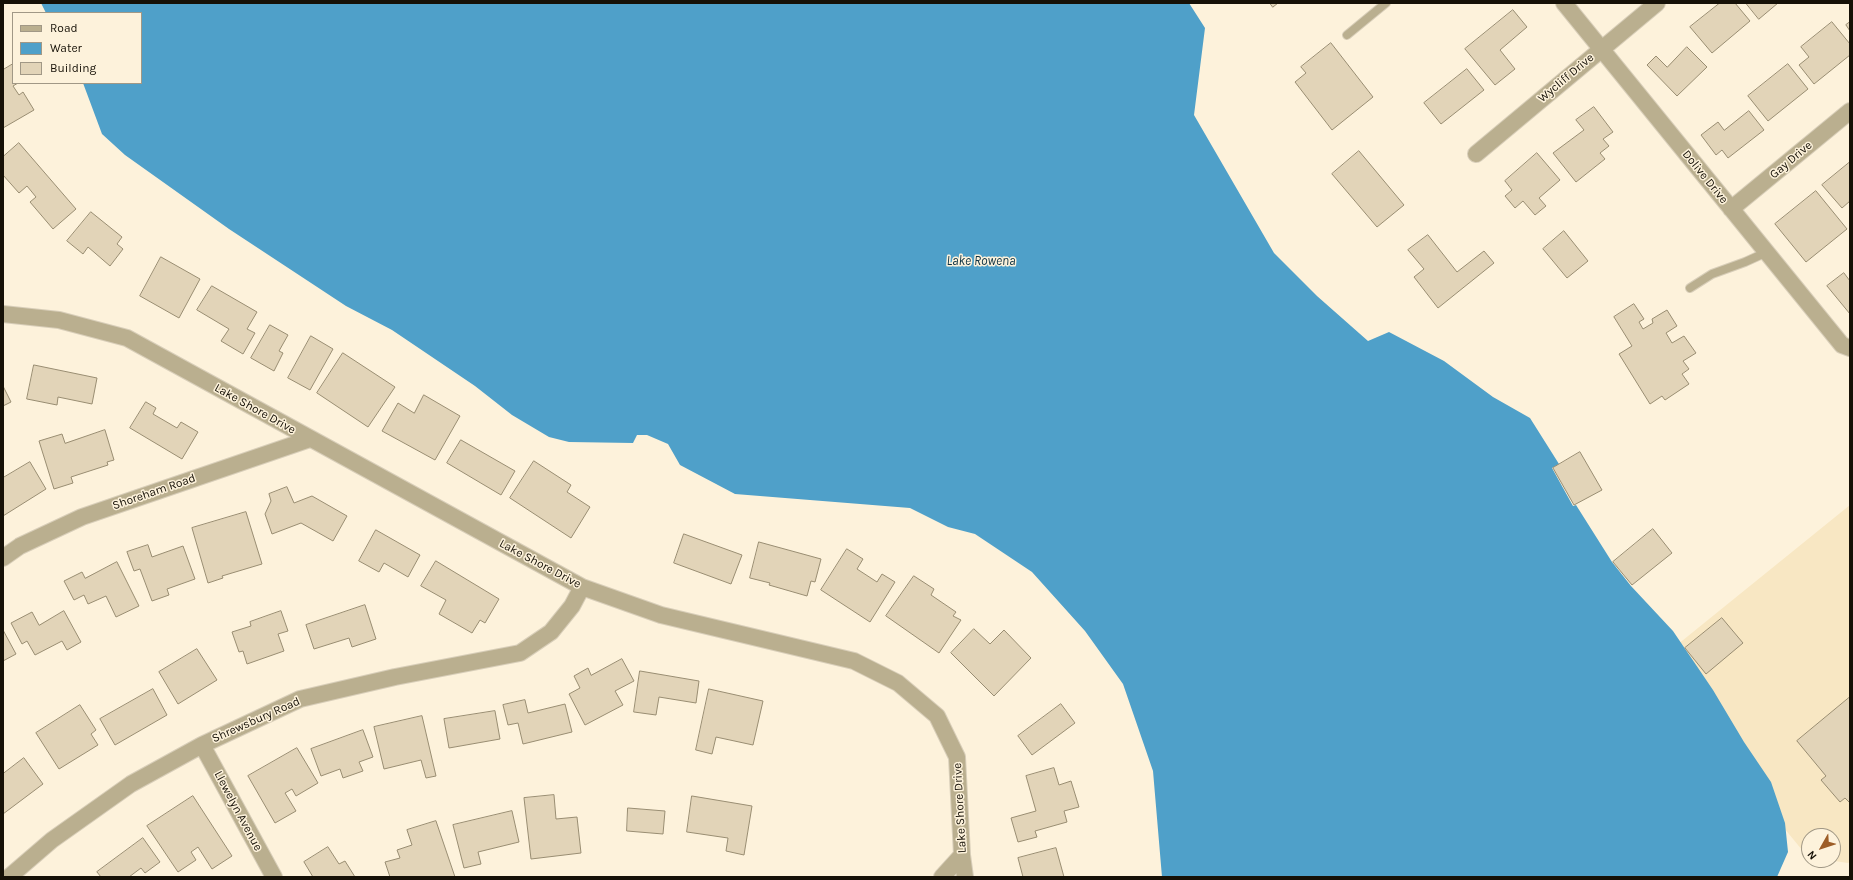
<!DOCTYPE html>
<style>
body{margin:0}
#map{position:relative;width:1853px;height:880px;overflow:hidden;background:#fdf2db;font-family:Karla,sans-serif}
canvas{display:block}
.frame{position:absolute;inset:0;border:4px solid #161107;pointer-events:none}
.legend{position:absolute;left:12px;top:12px;width:130px;height:72px;box-sizing:border-box;background:#fdf2db;border:1px solid #a19886;margin:0;padding:5px 7px;list-style:none;font-size:12px;color:#161107}
.legend li{display:flex;align-items:center;gap:8px;height:20px}
.legend b{width:20px;border:1px solid #a19886}
.north{position:absolute;left:1801px;top:828px;width:40px;height:40px;box-sizing:border-box;background:#fdf2db;border:1px solid #a19886;border-radius:50%;rotate:231deg;font-size:11px;font-weight:700;line-height:16px;text-align:center;color:#161107}
.north::after{content:'';display:block;margin:auto;width:14px;height:18px;background:#9d5d26;clip-path:polygon(50% 0,100% 100%,50% 72%,0 100%)}
</style>
<div id="map">
<canvas width="1853" height="880"></canvas>
<div class="frame"></div>
<ul class="legend">
<li><b style="height:5px;background:#baaf8f"></b>Road</li>
<li><b style="height:11px;background:#4fa0c9"></b>Water</li>
<li><b style="height:11px;background:#e2d4b8"></b>Building</li>
</ul>
<div class="north">N</div>
</div>
<script>
const g = document.querySelector('canvas').getContext('2d');
g.lineJoin = 'round';
function fill(path, color) { g.fillStyle = color; g.fill(path, 'evenodd'); }
function trace(path, color, width, dash) { g.strokeStyle = color; g.lineWidth = width; g.lineCap = dash ? 'butt' : 'round'; g.setLineDash(dash || []); g.stroke(path); }
function write(font, color, halo, rows, align = 'center') {
  g.font = font + ' Karla,sans-serif'; g.lineWidth = 3; g.setLineDash([]); g.textBaseline = 'middle'; g.strokeStyle = halo; g.fillStyle = color; for (const [text, x, y, turn = 0] of rows) {
    g.save(); g.translate(x, y); g.rotate((+turn || 0) * Math.PI / 180); g.textAlign = isNaN(turn) ? turn : align; if (halo) g.strokeText(text, 0, 0); g.fillText(text, 0, 0); g.restore();
  }
}
const built = new Path2D(`
 M1850,505V862L1848,863L1828,860H1833V836H1809V857L1807,856L1651,666Z`);
const water = new Path2D(`
 M41,3H1189L1205,28L1194,115L1274,253L1317,296L1368,341L1389,332L1444,361L1493,397L1530,418L1559,464L1552,468L1573,506L1576,505L1612,562L1631,586L1673,631L1713,690L1744,742L1771,782L1785,823L1788,852L1777,877H1162L1153,771L1123,684L1085,631L1032,572L975,534L948,527L910,508L735,494L680,465L668,444L647,435H637L633,443L569,442L549,437L512,415L475,386L392,330L346,306L229,229L125,155L102,134L83,83H141V13H46Z`);
const building = new Path2D(`
 M1270,3H1278L1273,7Z
 M1720,3H1735L1750,21L1712,53L1690,27Z
 M1746,3H1778L1759,19Z
 M1513,10L1527,27L1500,50L1515,69L1495,85L1465,49Z
 M1832,22L1850,44V55L1814,84L1799,65L1809,57L1801,47Z
 M1850,22V31L1846,25Z
 M1331,43L1373,97L1332,130L1295,82L1306,73L1301,67Z
 M1687,47L1707,67L1677,96L1647,65L1656,56L1667,67Z
 M13,64V83H18L13,86L19,95L23,92L34,110L3,128V70Z
 M1788,64L1808,89L1768,121L1748,96Z
 M1467,69L1484,90L1441,124L1424,103Z
 M1594,107L1613,132L1603,139L1609,146L1600,153L1605,159L1576,182L1553,153L1584,130L1576,120Z
 M1749,111L1764,130L1728,158L1722,150L1716,155L1701,135L1718,122L1724,130Z
 M19,143L76,209L53,229L30,202L36,197L27,186L19,193L3,175V157Z
 M1359,151L1404,205L1377,227L1332,174Z
 M1537,153L1560,180L1539,198L1546,206L1535,215L1523,201L1515,208L1505,196L1512,190L1505,181Z
 M1850,162V201L1842,208L1822,185Z
 M1816,191L1847,229L1806,262L1775,224Z
 M91,212L122,237L117,244L123,249L110,266L88,247L83,254L67,241Z
 M1564,231L1588,261L1567,278L1543,249Z
 M1428,235L1457,272L1484,251L1494,263L1438,308L1414,277L1424,269L1408,250Z
 M161,257L200,279L179,318L140,296Z
 M1844,273L1850,281V314L1827,286Z
 M212,286L257,312L247,329L255,333L243,354L221,341L229,329L197,310Z
 M1634,304L1644,319L1639,322L1643,329L1653,323L1652,319L1667,310L1677,326L1666,333L1672,343L1684,336L1696,353L1683,361L1689,369L1682,374L1689,384L1665,400L1662,396L1650,404L1619,354L1632,346L1614,317Z
 M270,325L288,335L279,351L283,353L274,371L251,358Z
 M311,336L333,349L310,390L288,378Z
 M343,353L395,387L368,427L317,393Z
 M34,365L97,378L92,404L58,397L57,405L27,399Z
 M3,386L11,402L3,406Z
 M424,395L460,416L435,460L382,431L398,403L414,413Z
 M146,402L156,408L153,414L177,428L181,422L198,432L182,459L130,428Z
 M105,430L114,460L107,462L108,465L71,477L73,483L54,489L39,441L62,434L65,443Z
 M461,440L515,471L501,495L447,463Z
 M1580,452L1602,490L1574,505L1553,468Z
 M534,461L571,485L567,492L590,507L571,538L510,498Z
 M30,462L46,489L3,516V478Z
 M287,487L294,503L312,496L347,516L333,541L301,523L272,534L265,514L271,501L269,494Z
 M246,512L262,564L222,576L223,578L208,583L192,528Z
 M1653,529L1672,553L1632,585L1613,562Z
 M376,530L420,555L408,577L384,563L379,572L359,561Z
 M684,534L742,555L731,584L674,563Z
 M759,542L821,559L815,582L811,581L807,596L769,585L770,583L750,578Z
 M148,545L152,557L183,546L195,579L167,589L169,595L152,601L140,569L134,571L127,552Z
 M847,549L863,559L857,569L877,582L882,574L895,582L870,622L821,590Z
 M436,561L499,599L485,623L480,620L472,633L439,614L446,600L421,586Z
 M117,562L139,606L116,617L106,596L88,604L84,595L74,600L64,581L82,572L85,578Z
 M914,576L934,589L931,595L956,612L953,616L961,620L939,653L886,616Z
 M365,605L376,639L352,647L349,638L314,649L306,625Z
 M64,611L81,642L67,650L62,641L35,655L27,641L22,644L11,623L32,612L39,625Z
 M281,611L288,631L278,634L284,651L247,664L243,651L239,652L232,632L251,626L250,622Z
 M1722,618L1743,643L1706,674L1685,648Z
 M974,629L990,644L1004,630L1031,658L994,696L951,653Z
 M3,630L16,654L3,661Z
 M197,649L217,680L178,704L159,672Z
 M622,659L634,681L615,691L623,705L585,725L569,694L580,688L574,676L588,668L591,675Z
 M640,671L699,681L696,703L659,697L656,715L634,712Z
 M153,689L167,715L115,745L100,719Z
 M709,689L763,701L753,745L716,737L712,754L696,750Z
 M1850,697V803L1845,798L1840,802L1821,780L1826,776L1797,741Z
 M525,700L528,713L565,704L572,732L523,744L518,723L508,725L503,705Z
 M1061,704L1075,723L1032,755L1018,736Z
 M80,705L96,730L91,734L98,745L59,769L36,733Z
 M495,711L500,739L449,748L444,719Z
 M422,716L436,776L426,778L421,760L384,769L374,727Z
 M363,730L373,757L359,762L363,771L343,778L340,769L321,776L311,749Z
 M297,748L318,783L296,796L292,789L285,793L296,811L275,823L248,776Z
 M24,758L43,784L3,814V774Z
 M1054,768L1059,785L1071,781L1079,807L1064,811L1067,822L1035,831L1037,837L1018,842L1011,818L1036,811L1026,776Z
 M554,795L556,819L577,817L581,853L531,859L524,798Z
 M193,796L232,856L212,869L198,847L191,852L196,860L178,872L147,826Z
 M692,796L752,806L744,855L726,851L728,838L687,832Z
 M628,808L665,811L663,834L627,831Z
 M512,811L519,842L478,852L481,864L464,868L453,825Z
 M436,821L455,877H390L385,862L400,858L397,850L412,845L407,830Z
 M143,838L160,862L145,873L141,868L129,877H101L97,872Z
 M328,847L339,864L345,861L355,877H313L304,862Z
 M1056,848L1064,877H1023L1018,858Z`);
const lane = new Path2D(`
 M1347,35L1386,3
 M1690,288L1712,274L1745,262L1767,252`);
const street = new Path2D(`
 M1564,3L1842,345L1850,348
 M1476,154L1657,3
 M1731,209L1850,111
 M3,314L59,320L127,338L582,587L661,615L854,661L898,683L937,716L957,757L962,855L965,877
 M3,558L20,546L82,517L310,439
 M202,745L274,877
 M9,877L52,840L131,784L202,745L300,699L395,677L520,653L551,632L572,606L582,587
 M942,877L962,855`);
const streetNames = [
 ["Wycliff Drive",1566,78,-40],
 ["Gay Drive",1791,160,-40],
 ["Dolive Drive",1705,177,51],
 ["Lake Shore Drive",255,409,29],
 ["Shoreham Road",154,492,-19],
 ["Lake Shore Drive",540,564,28],
 ["Shrewsbury Road",256,720,-24],
 ["Lake Shore Drive",960,808,-93],
 ["Llewelyn Avenue",238,811,62]
];
const waterNames = [
 ["Lake Rowena",981,261]
];
fill(built, '#f8e7c3');
fill(water, '#4fa0c9');
fill(building, '#e2d4b8');
trace(building, '#998d72', 1);
trace(lane, '#d8ceb9', 10);
trace(street, '#d8ceb9', 18);
trace(lane, '#baaf8f', 8);
trace(street, '#baaf8f', 16);
write('12px', '#161107', '#fdf2db', streetNames);
write('italic 13px', '#0c3143', '#fdf2db', waterNames);
</script>
